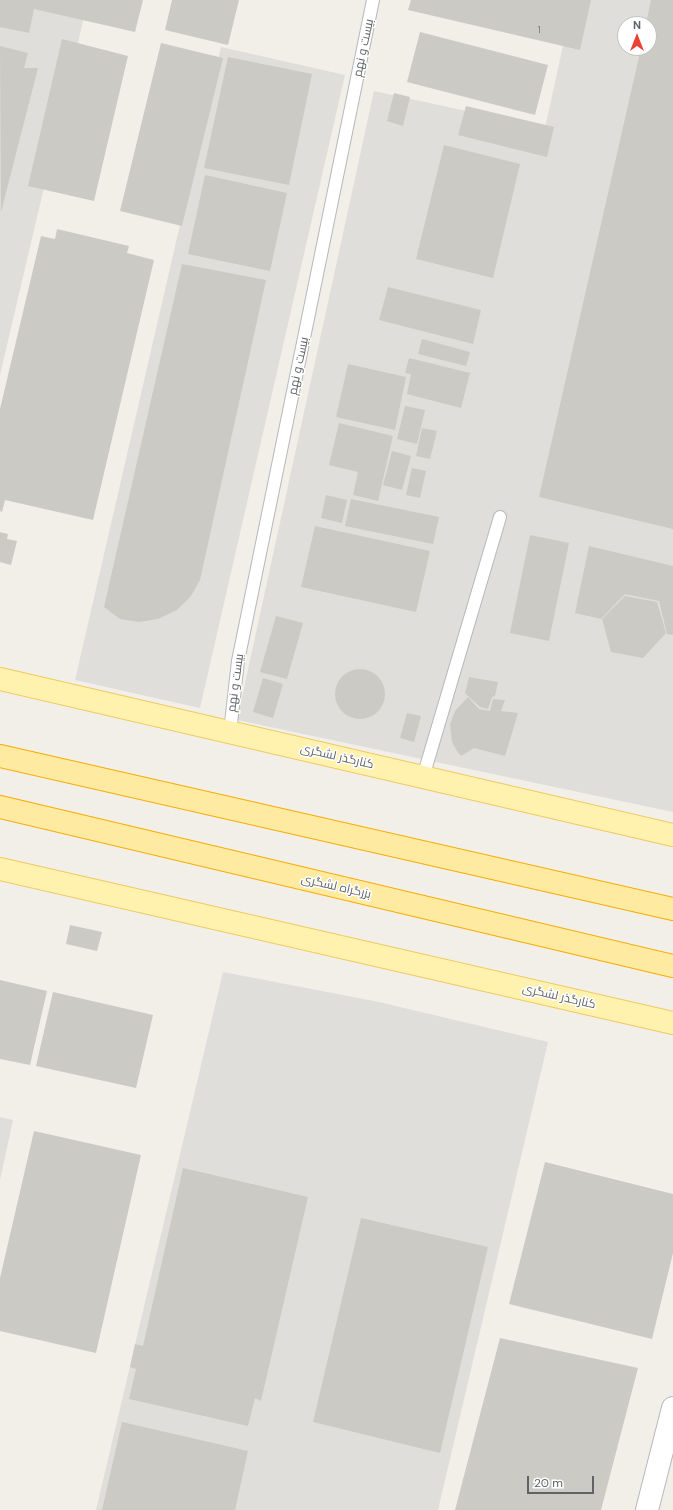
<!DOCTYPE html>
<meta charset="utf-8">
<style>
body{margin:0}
#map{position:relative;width:673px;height:1510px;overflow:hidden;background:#f1efe8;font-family:"DM Sans",sans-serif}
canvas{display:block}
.north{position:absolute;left:617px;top:16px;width:40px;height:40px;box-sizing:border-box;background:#fff;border:1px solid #bfc1c3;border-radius:50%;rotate:0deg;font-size:11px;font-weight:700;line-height:16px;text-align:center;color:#5f6368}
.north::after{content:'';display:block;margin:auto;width:14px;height:18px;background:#ea4335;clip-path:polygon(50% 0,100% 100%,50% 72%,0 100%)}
.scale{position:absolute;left:527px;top:1476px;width:67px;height:18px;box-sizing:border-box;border:2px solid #5f6368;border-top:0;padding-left:5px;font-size:12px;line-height:14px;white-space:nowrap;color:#5f6368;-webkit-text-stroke:3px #fff;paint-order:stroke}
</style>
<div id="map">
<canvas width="673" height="1510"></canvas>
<div class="north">N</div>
<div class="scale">20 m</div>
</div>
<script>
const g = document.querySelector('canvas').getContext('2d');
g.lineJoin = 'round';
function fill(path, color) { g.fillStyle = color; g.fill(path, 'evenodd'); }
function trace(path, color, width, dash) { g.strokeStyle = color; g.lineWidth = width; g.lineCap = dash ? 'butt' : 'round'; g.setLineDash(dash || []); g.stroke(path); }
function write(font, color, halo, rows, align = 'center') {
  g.font = font + ' "DM Sans",Cairo,sans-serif'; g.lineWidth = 3; g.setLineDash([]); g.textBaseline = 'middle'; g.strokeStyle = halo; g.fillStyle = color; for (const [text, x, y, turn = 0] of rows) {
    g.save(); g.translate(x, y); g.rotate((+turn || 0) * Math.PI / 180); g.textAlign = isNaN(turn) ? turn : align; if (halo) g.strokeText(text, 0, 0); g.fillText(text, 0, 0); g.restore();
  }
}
const industrial = new Path2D(`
 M0,0H88L0,375Z
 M573,0H673V812L237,720L374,91L545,128ZM625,24H649V48H625Z
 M221,47L345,75L200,708L75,680Z
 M223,972L379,1002L548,1042L438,1510H96Z
 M0,1117L13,1120L0,1180Z`);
const building = new Path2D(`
 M0,0H143L135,32L34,9L29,33L0,27Z
 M172,0H239L228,45L165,30Z
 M411,0H591L580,50L408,10Z
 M651,0H673V529L539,497L641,48H649V24H646Z
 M420,32L548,65L535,115L407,82Z
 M62,39L128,56L94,201L28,186Z
 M161,43L223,58L182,226L120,211Z
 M0,46L28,53L24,68H38L1,212Z
 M228,57L312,74L289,185L204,168Z
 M394,93L410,97L403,126L387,121Z
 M466,106L554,127L547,157L458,135Z
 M444,145L520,164L493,278L416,259Z
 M205,175L287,193L270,271L188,254Z
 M57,229L129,246L127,253L154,260L93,520L5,500L2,512L0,511V409L41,236L55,239Z
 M182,264L266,280L200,580L191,596L177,610L158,619L139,622L120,619L104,607Z
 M388,287L481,310L473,344L379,320Z
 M422,339L470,352L466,366L418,354Z
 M409,358L470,373L461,408L407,394L411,374L405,373Z
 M348,364L406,377L395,430L336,417Z
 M405,406L425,410L417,444L397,439Z
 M339,423L393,436L378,501L353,495L358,472L329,465Z
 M422,428L437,431L430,459L416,456Z
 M392,451L411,456L402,490L383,485Z
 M412,468L426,471L420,498L406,495Z
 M326,495L347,500L342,523L321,518Z
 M351,499L439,517L433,544L345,526Z
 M315,526L430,551L416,612L301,587Z
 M0,532L8,534L7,539L17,541L11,565L0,562Z
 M530,535L569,543L549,641L510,633Z
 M589,546L673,566V635L667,634L659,601L625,594L601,619L575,613Z
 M625,596L657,602L666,633L643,658L611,652L602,619Z
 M276,616L303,623L287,679L260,672Z
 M335 694a25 25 0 1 1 50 0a25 25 0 1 1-50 0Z
 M469,677L498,682L495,696L492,697L488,709L480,707L465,693Z
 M263,678L283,684L273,718L253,712Z
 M468,697L479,709L490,711L493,699L505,700L501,711L518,713L505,756L474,748L461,756L457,751L452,742L450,725L455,711Z
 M407,713L421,716L414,742L400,738Z
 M70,925L102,932L97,951L66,944Z
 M0,980L47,991L30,1065L0,1059Z
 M53,992L153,1015L136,1088L36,1066Z
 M34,1131L141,1155L96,1353L0,1331V1278Z
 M545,1162L673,1194V1253L652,1339L509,1304Z
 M183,1168L308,1197L261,1401L255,1398L248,1426L129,1399L136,1369L130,1367L135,1344L143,1346Z
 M361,1218L488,1247L440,1453L313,1422Z
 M500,1338L638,1368L601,1510H455Z
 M122,1422L248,1451L235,1510H102Z`);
const service = new Path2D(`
 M230,732L238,661L373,0
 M423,777L500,517`);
const tertiary = new Path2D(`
 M647,1510L673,1408`);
const primary = new Path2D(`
 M0,679L673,835
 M0,869L673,1023`);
const trunk = new Path2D(`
 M0,756L673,909
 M0,807L673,966`);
const numberNames = [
 ["1",539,30]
];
const streetNames = [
 ["بیست و نهم",364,48,-78],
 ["بیست و نهم",299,366,-78],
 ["بیست و نهم",236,683,-82],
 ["کنارگذر لشگری",337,757,13],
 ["بزرگراه لشگری",336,887,13],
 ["کنارگذر لشگری",559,997,13]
];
fill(industrial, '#e0deda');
fill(building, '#cccac5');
trace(service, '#b5b8bc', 14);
trace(tertiary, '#b5b8bc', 24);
trace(primary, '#f2c960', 24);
trace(trunk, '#f9ab00', 24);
trace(service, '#fff', 12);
trace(tertiary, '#fff', 22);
trace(primary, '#fff2af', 22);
trace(trunk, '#feeaa1', 22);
write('10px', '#7a7d7f', null, numberNames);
write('12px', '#5f6368', '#fff', streetNames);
</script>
